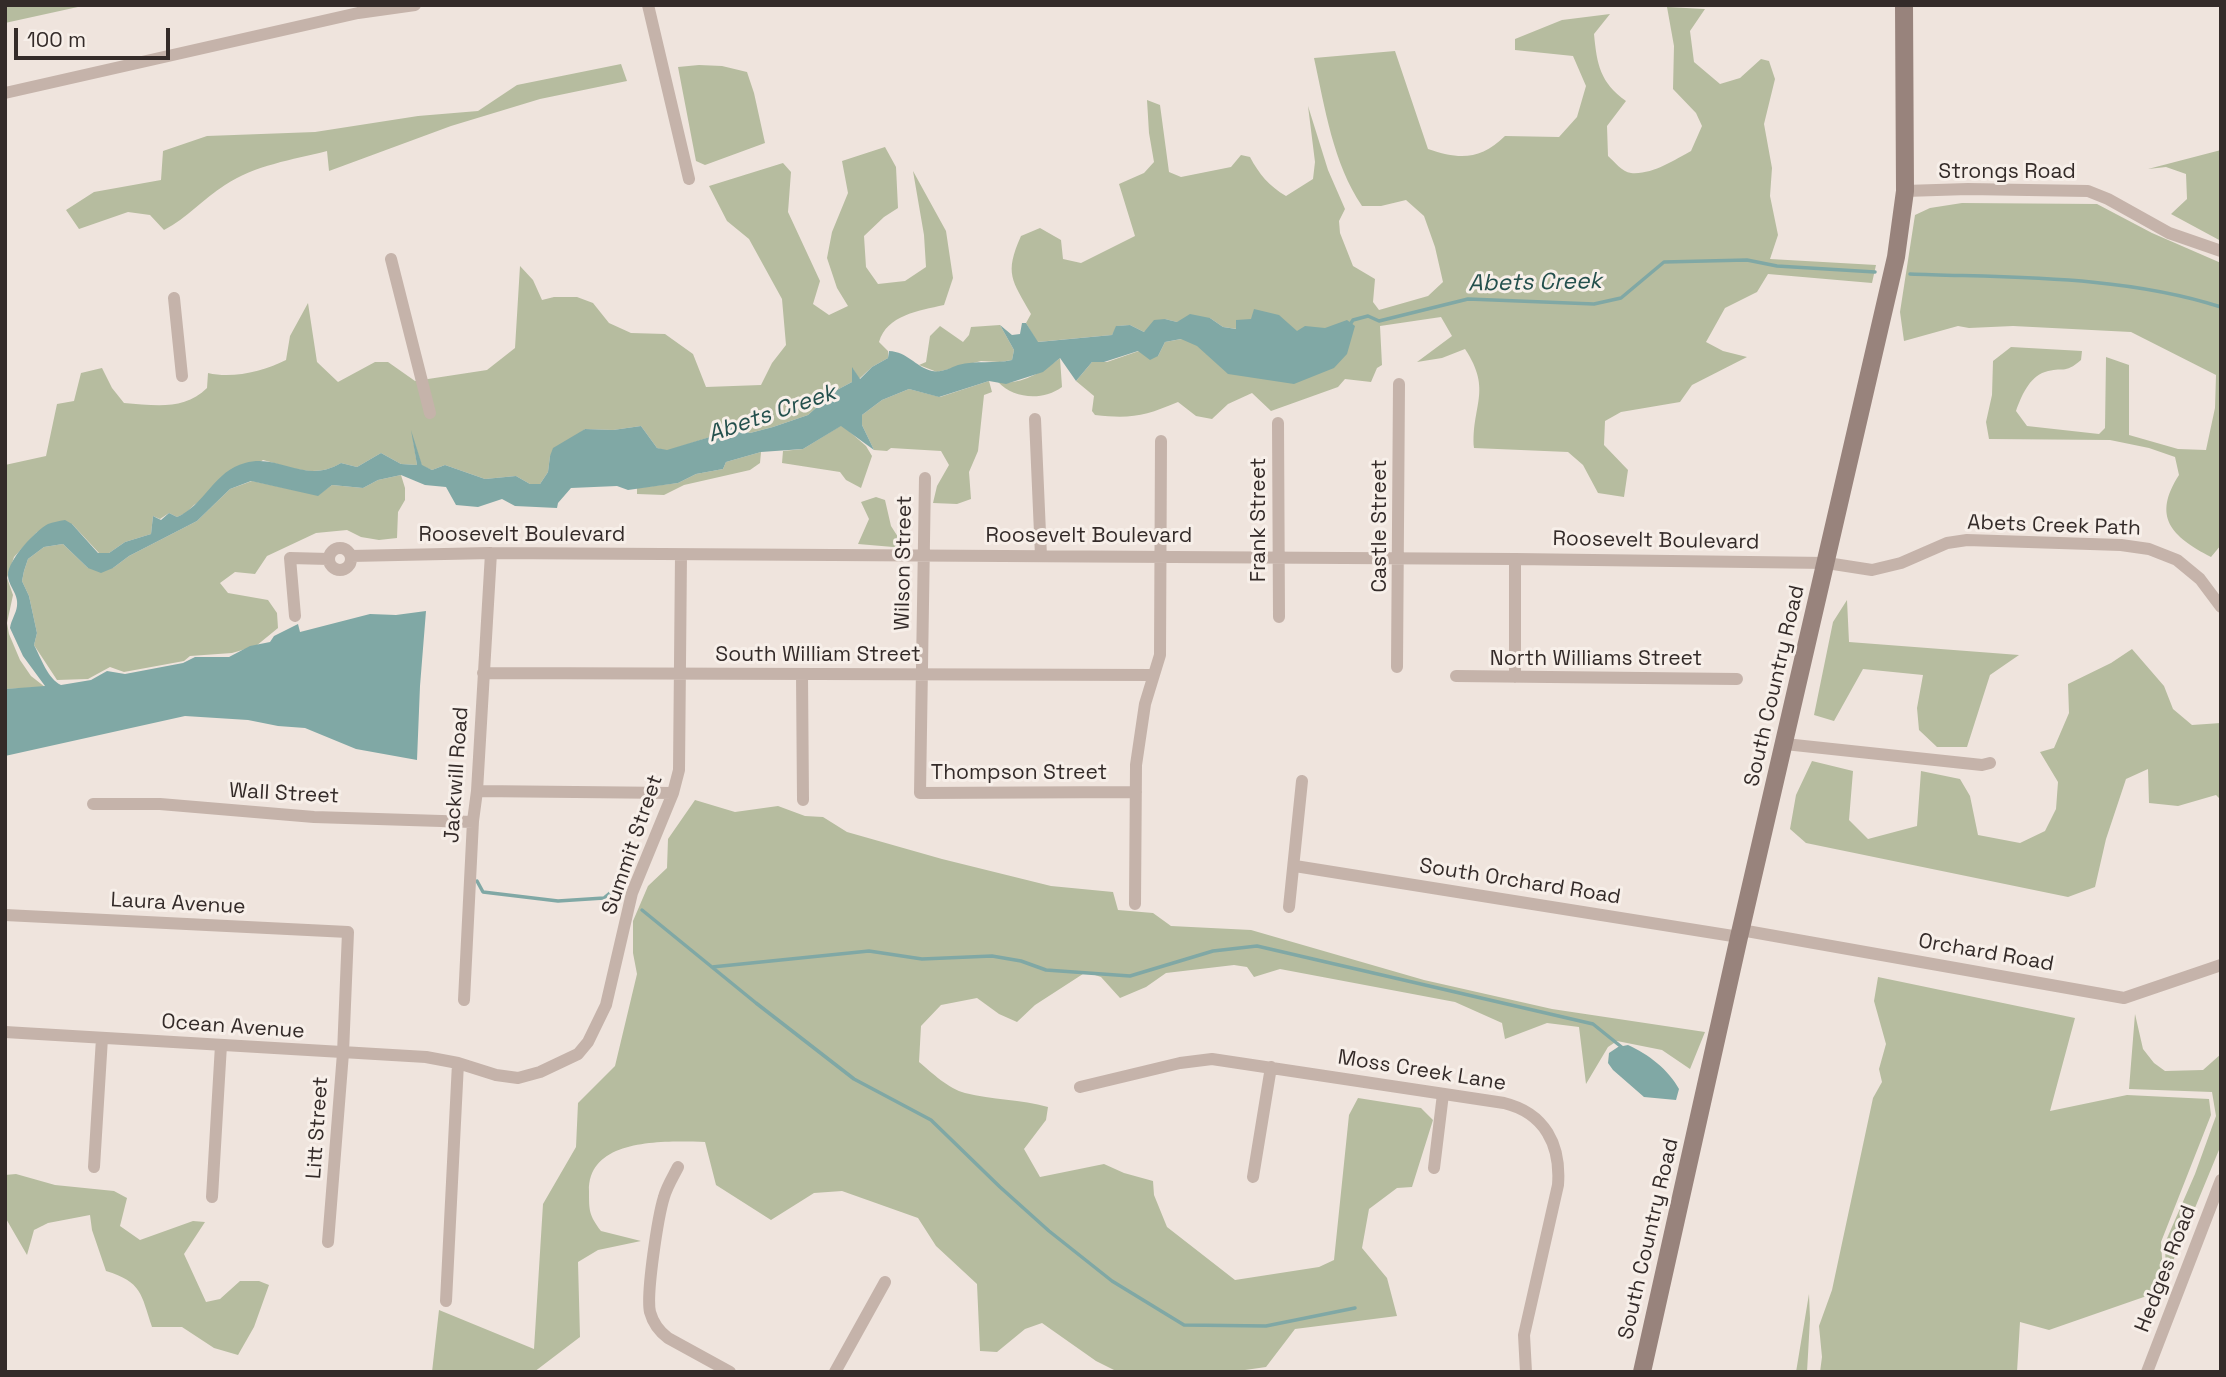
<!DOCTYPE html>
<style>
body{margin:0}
#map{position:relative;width:2226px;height:1377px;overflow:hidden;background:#efe4dd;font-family:"Space Grotesk",sans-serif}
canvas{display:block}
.frame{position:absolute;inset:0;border:7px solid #342b29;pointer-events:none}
.scale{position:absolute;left:14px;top:28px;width:156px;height:32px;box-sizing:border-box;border:4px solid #342b29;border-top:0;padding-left:9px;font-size:21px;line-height:24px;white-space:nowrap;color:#342b29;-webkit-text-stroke:5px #f7efe9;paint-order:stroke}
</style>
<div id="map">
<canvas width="2226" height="1377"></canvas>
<div class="frame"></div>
<div class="scale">100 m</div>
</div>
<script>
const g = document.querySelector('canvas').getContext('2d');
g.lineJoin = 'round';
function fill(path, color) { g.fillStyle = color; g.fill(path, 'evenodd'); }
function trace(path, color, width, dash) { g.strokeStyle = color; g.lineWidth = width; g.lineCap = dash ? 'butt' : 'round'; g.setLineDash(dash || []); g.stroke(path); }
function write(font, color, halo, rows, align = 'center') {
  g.font = font + ' "Space Grotesk",sans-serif'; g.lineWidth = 6; g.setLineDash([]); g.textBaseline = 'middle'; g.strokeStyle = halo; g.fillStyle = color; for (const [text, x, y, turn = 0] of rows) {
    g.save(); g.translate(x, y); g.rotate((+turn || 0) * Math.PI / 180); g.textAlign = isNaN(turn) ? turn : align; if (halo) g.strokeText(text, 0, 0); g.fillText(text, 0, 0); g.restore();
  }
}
const green = new Path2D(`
 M5,5H87L5,23Z
 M1667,7L1705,9L1690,31L1694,62L1720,84L1740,78L1761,59L1769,61L1775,79L1764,124L1772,168L1770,196L1778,235L1770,259L1876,265L1872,283L1768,274L1757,292L1725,308L1706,342L1723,351L1747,357L1692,385L1680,402L1621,412L1605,421L1604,445L1628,470L1624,497L1598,493L1583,465L1568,452L1474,448C1471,406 1493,391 1465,349L1442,358L1417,362L1452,336L1441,317L1380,326L1382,365L1377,368L1371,382L1345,379L1338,387L1271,411L1252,393L1228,404L1212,419L1196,416L1178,402C1145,416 1131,419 1095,415L1092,411L1094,396L1076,381L1092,362H1107L1139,351L1158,356L1165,342L1237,329L1223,327L1210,318L1177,322L1165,319L1144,332L1130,325L1117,326L1112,335L1037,342L1026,323L1031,314C1012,280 1004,274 1021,236L1040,228L1061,240L1063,259L1081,263L1135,236L1119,184L1144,173L1154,162L1149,133L1147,100L1160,105L1169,172L1181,177L1231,167L1241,155L1250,157C1259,174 1269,186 1286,196L1313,179L1315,162L1308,106L1328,170L1345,209L1339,221L1340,233L1353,266L1375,279L1373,302L1379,310L1428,296L1443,282L1435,247L1424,216L1406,200L1381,206H1362C1333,163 1325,108 1314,58L1395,51L1428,149C1460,160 1480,160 1505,136L1559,137L1577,117L1586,86L1573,56L1515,50V39L1562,20L1610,14L1594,34C1597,65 1600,82 1626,101L1607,126L1608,156C1615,162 1622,172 1631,173C1652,175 1674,160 1691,151L1702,126L1696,113L1673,89L1674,46Z
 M621,64L627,81L540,99L451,126L329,171L327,151C292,160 255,165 225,185C203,199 187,218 164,230L150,215L128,212L79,229L66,210L94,192L161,180L163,151L207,136L315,132L418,116L478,111L517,85Z
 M699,65L722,66L747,72L754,93L765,143L705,165L696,161L678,67Z
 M885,147L896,167L898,208L884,217L864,236L866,267L878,284L905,281L926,267L924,235L913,171L946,231L953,278L944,305C918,311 887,315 879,342L888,351V358L872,367L859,379L853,369L852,382L835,391L808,415L773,427L750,433L720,424L713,436L667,451L657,448L641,426L613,430L585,429L550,456L548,472L540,484H530L516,476L485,479L445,465L432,470L422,466L413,439L417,465L401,464L381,453L357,467L341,463C315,479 290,467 263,460L194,505L186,513L177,517L169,513L160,519L153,516L151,534L125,542L109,553H99L72,524L37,532L14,557L7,578L13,595L7,623L9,634L20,660L31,676L45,687L5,689V465L46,456L57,404L74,401L81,373L102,368L112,388L124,403C154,405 184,411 207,388L208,373C233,379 264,371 286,360L290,336L308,303L317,362L338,382L375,362H388L415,381L487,370L515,348L520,266L533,280L542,300L554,297H577L593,303L609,323L631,333L665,334L693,354L706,387L761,385L772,363L786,345L782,299L749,239L727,221L709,186L783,163L791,172L788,212L820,281L813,304L829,315L848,306L837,288L827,258L832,232L848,193L842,161Z
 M2221,150V241L2171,214L2187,199L2186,174L2166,167L2148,169Z
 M1962,203L2097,204L2152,233L2221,263V545L2211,557C2171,536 2152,517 2179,475L2175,457L2149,448L2110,440L1989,439L1986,422L1992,395L1993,361L2011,347L2082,351L2081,360C2064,375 2063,366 2045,372C2029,377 2021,397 2016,411L2027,426L2099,434L2105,428L2106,357L2129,365V435L2178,449L2206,450L2215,408L2216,375L2131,332L2013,326L1969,328L1958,326L1904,341L1900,312L1915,215L1930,208Z
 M1000,325L1014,350L1012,360L1000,362L981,361L937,372L919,365L926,362L930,336L940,326L963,342L969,335L971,327Z
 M1060,358L1062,387C1043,401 1014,399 998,382C1020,386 1044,371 1060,358Z
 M989,381L992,392L984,395L978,451L969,472L971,499L957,504L933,503L937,486L949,465L941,451L891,448L887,451L874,450L862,425V415L882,400L909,389L940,397Z
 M842,425L866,446L872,456L861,488L846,480L840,472L782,463L783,451L803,449Z
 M761,452L760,463L750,470L684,485L664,495L637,494V488L678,483L696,474L723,469L726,462Z
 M401,475L405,488V500L398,512L397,538L379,540L361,537L347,530L316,533L267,556L255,574L235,572L220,583L228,593L268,600L277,613L278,628L256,646L232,653L190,656L184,661L124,672L110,667L88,679L57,680L34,645L37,633L29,596L22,581L24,571L28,559L44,547L63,544L88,568H113L129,556L197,521L230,489L252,481L318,495L332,485L363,488L378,480Z
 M876,497L885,500L891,526L905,548L858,544L869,519L861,502Z
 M1847,600L1849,642L2019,655L1990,675L1967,747H1937L1919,730L1917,708L1923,675L1863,669L1834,721L1814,715L1833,622Z
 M2132,649L2164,686L2173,709L2192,725L2221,723V800L2216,795L2178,806L2149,803L2148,769L2126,779L2106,839L2095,887L2068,897L1806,843L1790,829L1796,795L1812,761L1853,771L1849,820L1868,839L1917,826L1921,771L1960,779L1970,796L1978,835L2020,843L2045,831L2056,809L2058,782L2040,752L2054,748L2069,713L2068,684L2111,663Z
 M695,800L735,812L778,806L805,816L823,817L847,832L942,859L1051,886L1113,892L1118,910L1153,913L1171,926L1251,930L1424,980L1552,1009L1705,1032L1690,1069L1662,1050L1617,1041L1608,1047L1586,1084L1579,1027L1547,1023L1505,1039L1502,1023L1455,1002L1280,969L1254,977L1247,967L1234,965L1166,973L1146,987L1120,998L1101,977L1086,972L1035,1005L1017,1022L999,1014L977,998L941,1005L921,1026L919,1062C932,1073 949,1089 965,1093C992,1100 1021,1099 1048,1107L1046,1120L1024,1149L1040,1177L1104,1164L1124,1173L1153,1181L1154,1195L1167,1227L1235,1280L1319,1267L1334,1260L1349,1115L1358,1098L1421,1108L1433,1120L1412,1187L1397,1188L1369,1209L1362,1248L1387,1278L1397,1316L1295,1329L1266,1367L1231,1372H1118L1096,1361L1042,1323L1025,1329L997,1352L980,1351L977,1284L936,1246L918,1218L842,1191L814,1193L771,1220L716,1185L705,1142C667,1141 588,1137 589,1191C589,1211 589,1215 601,1231L641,1241L598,1250L578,1262L580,1337L534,1372H432L439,1310L534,1349L543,1204L576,1147L578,1103L615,1066L637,974L633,953V921L648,886L667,868L668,839Z
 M1878,977L2075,1018L2050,1111L2127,1095L2209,1099L2211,1115L2161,1242L2164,1290L2049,1330L2020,1322L2017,1372H1820L1822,1357L1819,1326L1832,1290L1873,1098L1882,1082L1879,1069L1886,1044L1874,1001Z
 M2135,1014L2143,1049L2154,1063L2165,1071L2203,1070L2221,1054V1145L2166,1278L2165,1243L2195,1174L2216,1116L2212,1092L2129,1089Z
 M16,1174L55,1185L114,1191L127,1198L120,1226L140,1240L193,1221L205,1222L184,1254L206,1302L220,1299L240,1281H259L269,1285L254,1327L238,1355L214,1348L182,1327H152C141,1294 142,1282 106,1271L92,1230L90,1215L48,1223L34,1230L27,1255L5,1217V1175Z
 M1809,1294L1810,1319L1807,1372H1796Z`);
const water = new Path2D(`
 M1254,309L1279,315L1297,331L1305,326L1325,328L1347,320L1355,326L1347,354L1334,368L1294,384L1228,374L1197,346L1181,339L1165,342L1158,356L1150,360L1138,351L1104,362H1092L1076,381L1060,358L1043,372L1006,384L989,381L939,397L909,389L882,400L862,415V425L874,450L841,426L803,449L761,452L726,462L723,469L696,474L678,483L628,490L617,486L571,488L558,503L557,508L515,506L502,499L478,507L456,505L446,487L425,485L401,475L378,480L363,488L332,485L318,496L251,481L230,489L197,521L129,556L113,568L101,573L88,568L63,544L44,547L28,559L24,571L22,581L29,596L37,633L34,645C41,658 48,679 61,685L91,680L107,671L125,674L183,663L195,657H229L250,646L270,642L274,636L298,624L300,632L370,614L396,615L426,611L420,686L417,760L356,749L305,728L278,726L248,720L185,716L5,756V689L45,686L23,656L10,628C11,620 16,614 17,606C19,594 8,586 8,575C8,560 35,531 48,524C53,522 59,521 65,520L72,524L98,553H109L125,542L151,534L153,516L161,520L169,513L177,517C204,506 215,470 245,463C280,453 304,485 341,463L357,467L381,453L401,464L417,465L411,430L422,465L432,470L445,465L485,479L516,476L530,484H540L548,472L550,456L553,448L580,432L585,429L613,430L641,426L657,448L667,450L713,436L720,424L750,433L773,427L808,415L835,391L852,382V367L860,379L872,367L888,358L889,351C908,352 914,366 932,371C941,373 950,368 958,365C976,360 994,364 1012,360L1014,350L1000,325L1012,335L1020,334L1022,323H1026L1038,342L1112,335L1116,326L1130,325L1144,332L1154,320L1165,319L1177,322L1190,314L1210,318L1223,327L1236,329V320L1251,319Z
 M1628,1045C1648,1054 1669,1070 1679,1089L1676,1100L1644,1097L1613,1070L1608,1063L1609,1053L1618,1047Z`);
const stream = new Path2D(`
 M1910,274C2014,278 2121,275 2221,307
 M1349,326L1353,320L1368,316L1379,321L1468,299L1594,304L1621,298L1664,262L1747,260L1777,266L1875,272
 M477,881L483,892L558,901L604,898L616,888L625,889
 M642,910L756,1003L854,1079L931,1120L1000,1187L1049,1231L1112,1281L1184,1325L1266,1326L1355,1308
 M712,967L869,951L922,959L992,956L1021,961L1046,970L1130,976L1213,951L1257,946L1593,1024L1624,1049`);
const minor = new Path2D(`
 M648,5L689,179
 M5,93L358,13L415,5
 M1905,191L1968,189L2088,191L2108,199L2169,233L2221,251
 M391,259L430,413
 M174,298L182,376
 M1035,419L1041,556
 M1278,423L1279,617
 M925,478L920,793L1136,792
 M329 559a11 11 0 1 1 22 0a11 11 0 1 1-22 0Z
 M351,556L491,553L1515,559L1827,563L1872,570L1901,563L1947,543L1967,540L2121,545L2149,549L2177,560L2200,579L2221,607
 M295,616L290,558L329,559
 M1397,667L1399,384
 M483,673L1153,675
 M802,675L803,800
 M1456,676L1737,679
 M1515,677V559
 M1785,744L1982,765L1990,763
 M477,791L673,793
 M93,804H160L314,817L473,822
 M1295,866L1739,937
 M1135,904L1136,765L1145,704L1160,655L1161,441
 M1289,907L1302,781
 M5,915L348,932L343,1053L328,1242
 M1741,930L2124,998L2221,965
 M464,1000L473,821L477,791L491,553
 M5,1032L426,1057L458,1063L496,1075L518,1078L540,1072L578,1054L588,1042L606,1005L632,893L673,793L679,770L681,555
 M1080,1087L1180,1063L1212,1059L1504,1103C1545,1113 1561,1145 1558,1185L1524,1335L1526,1372
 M94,1167L102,1038
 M678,1167C673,1177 667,1186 664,1197C658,1216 646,1294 650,1312C653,1323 660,1332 668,1338L730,1372
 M1434,1168L1443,1094
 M1253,1177L1271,1067
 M212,1197L221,1045
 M446,1301L458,1063
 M835,1372L885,1282
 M2147,1372L2221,1180`);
const secondary = new Path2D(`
 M1642,1372L1739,937L1896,257L1905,191L1904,5`);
const streetNames = [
 ["Strongs Road",2007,172],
 ["Frank Street",1259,520,-90],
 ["Castle Street",1380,526,-90],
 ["Abets Creek Path",2054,526,2],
 ["Roosevelt Boulevard",522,535],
 ["Roosevelt Boulevard",1089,536],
 ["Roosevelt Boulevard",1656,541,1],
 ["Wilson Street",904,563,-89],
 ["South William Street",818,655],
 ["North Williams Street",1596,659],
 ["South Country Road",1775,686,-77],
 ["Thompson Street",1019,773],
 ["Jackwill Road",457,775,-86],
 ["Wall Street",284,794,3],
 ["Summit Street",633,845,-71],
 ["South Orchard Road",1520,882,9],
 ["Laura Avenue",178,904,3],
 ["Orchard Road",1986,953,10],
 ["Ocean Avenue",233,1027,4],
 ["Moss Creek Lane",1422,1071,9],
 ["Litt Street",318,1128,-86],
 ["South Country Road",1649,1239,-77],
 ["Hedges Road",2166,1269,-69]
];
const waterNames = [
 ["Abets Creek",1535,283,-1],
 ["Abets Creek",772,414,-19]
];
fill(green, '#b6bc9f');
fill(water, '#80a8a5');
trace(stream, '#80a8a5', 3.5);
trace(minor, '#c5b3aa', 12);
trace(secondary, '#98837c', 18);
write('21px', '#342b29', '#f7efe9', streetNames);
write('italic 23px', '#24504d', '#f7efe9', waterNames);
</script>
